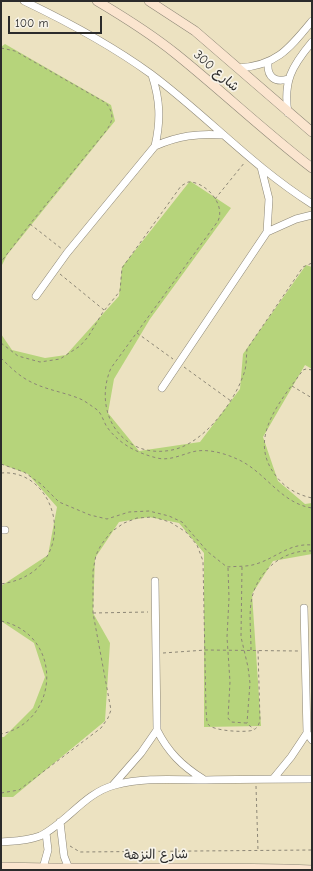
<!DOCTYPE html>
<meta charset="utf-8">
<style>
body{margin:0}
#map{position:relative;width:313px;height:871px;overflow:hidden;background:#ece2c1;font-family:"Comic Neue",sans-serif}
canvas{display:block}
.frame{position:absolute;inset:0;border:2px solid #2b2b2b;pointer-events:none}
.scale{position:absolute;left:8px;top:16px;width:94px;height:18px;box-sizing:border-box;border:2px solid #2b2b2b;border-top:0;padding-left:5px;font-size:12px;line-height:14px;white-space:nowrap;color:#2b2b2b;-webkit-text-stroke:3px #f7f3e8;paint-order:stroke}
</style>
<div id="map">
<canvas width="313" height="871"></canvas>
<div class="frame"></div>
<div class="scale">100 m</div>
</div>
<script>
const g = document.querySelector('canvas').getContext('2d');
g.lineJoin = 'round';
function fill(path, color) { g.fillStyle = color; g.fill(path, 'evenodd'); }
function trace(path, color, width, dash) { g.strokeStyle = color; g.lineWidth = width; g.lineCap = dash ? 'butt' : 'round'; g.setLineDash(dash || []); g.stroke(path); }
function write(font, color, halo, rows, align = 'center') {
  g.font = font + ' "Comic Neue","Playpen Sans Arabic",sans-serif'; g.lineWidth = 3.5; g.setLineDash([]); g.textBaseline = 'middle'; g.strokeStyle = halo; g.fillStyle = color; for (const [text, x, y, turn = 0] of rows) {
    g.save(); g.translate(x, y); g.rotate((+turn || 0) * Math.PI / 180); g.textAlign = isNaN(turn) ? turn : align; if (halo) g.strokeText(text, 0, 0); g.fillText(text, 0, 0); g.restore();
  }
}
const green = new Path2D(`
 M5,44L111,105L115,121L7,255L1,267V47Z
 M190,181L231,208L150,319L114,379L108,413L139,451L200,442L240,389L243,354L306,265L312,267V369L305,365L263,437L278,481L305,504L312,503V554L273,561L252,594L261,726L204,727V553L179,523L149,517L119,522L95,558L93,613L110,643L105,721L13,797H1V737H4L33,708L45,677L34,643L1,621V586L48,555L57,507L28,474L1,464V334L12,350L45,358L66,355L119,296L122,267Z`);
const path = new Path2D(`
 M1,48L15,51L106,103C115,114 113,122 105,132L30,224L1,262
 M215,199L245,162
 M30,224L62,249
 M60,274L104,310
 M137,333L173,359
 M1,343L18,356L40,362L60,359L80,346L88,337L103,312L120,291L122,268L181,186L188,182C205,181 226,204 218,221L111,368C92,412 122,460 172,450C203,444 233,404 243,376C247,367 246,358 247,349L303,267L312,263
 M1,358C8,365 16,373 24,378C41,389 60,391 78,398C84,400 90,405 96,409C102,413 103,421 107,427C119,444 137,453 157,458C169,461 181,455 192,452C206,448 224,453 237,459C265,471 280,503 312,508
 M184,367L231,401
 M312,370L306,369L303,370C281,401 246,438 276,476C285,488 298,495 312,498
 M292,386L312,398
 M1,464L24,472L41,484L59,502L90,515L107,519L129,512L149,511L169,516L182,522L208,552L227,567C237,566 247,567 256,564C276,558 289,543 312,545
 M1,473C61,468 83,572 1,584
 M242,567L241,637L248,667L250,683L247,723
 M228,568L229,598L227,637L230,682L228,718L231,722L246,723L254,729
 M93,613L148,612
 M1,621C63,634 61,721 1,734
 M251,650C251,634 249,617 251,603C255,573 282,549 312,551
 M163,653L206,650L298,651
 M256,786L258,850
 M1,793L19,790L101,728L108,718L111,710L93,613V571L96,555L101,545L111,532L124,523L137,518L153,517L170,522L186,532L197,545L203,561L206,711C207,715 206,721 208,724C211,731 247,733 253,730C258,728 259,724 260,720L258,650
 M70,846L80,852L312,850`);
const street = new Path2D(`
 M24,1C68,22 111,45 151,74C206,115 253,167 312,204
 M268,63C267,77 275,83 288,79
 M238,68C276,66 289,49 312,21
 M288,113C283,81 292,66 312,42
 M155,146C178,136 198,133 223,135
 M267,232L296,219L312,215
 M36,296L67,253L155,146C161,120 160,100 152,75
 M162,388L267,232L269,199L261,167
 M1,530H5
 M155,581L157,730C168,752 182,766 203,779
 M304,608L307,733L312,740
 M273,779L291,757L307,733
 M113,785L141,753L157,730
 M60,822L64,856L69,869
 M1,842C14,841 27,841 40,836C67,823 84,793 115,785C145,777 175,780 206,780C241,779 277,779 312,779
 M43,868L48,850L46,833`);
const secondary = new Path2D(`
 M97,1C124,17 151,34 176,54C222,91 265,132 312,168
 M149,1L195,31L312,132
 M1,867C105,870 208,866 312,870`);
const streetNames = [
 ["شارع 300",216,71,41],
 ["شارع النزهة",156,855,-1]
];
fill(green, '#b6d47b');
trace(street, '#8c8676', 8);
trace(secondary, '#8c8676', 10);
trace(path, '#8c8676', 1, [3, 3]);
trace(street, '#fff', 7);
trace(secondary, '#fbe5cf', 9);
write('13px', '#2b2b2b', '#f7f3e8', streetNames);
</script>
